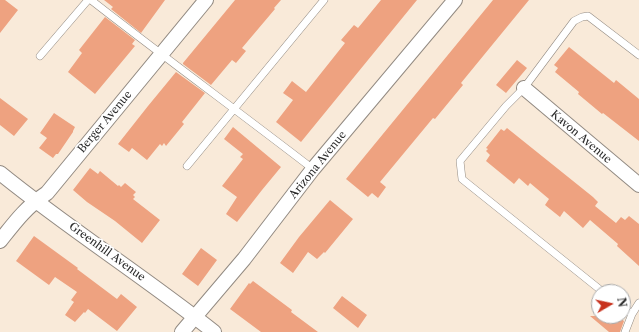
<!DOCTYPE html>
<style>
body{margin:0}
#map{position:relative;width:639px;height:332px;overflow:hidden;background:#f9ead9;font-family:"Libre Caslon Text",serif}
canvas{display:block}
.north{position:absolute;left:591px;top:284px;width:40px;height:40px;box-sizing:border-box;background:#fff;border:1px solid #aaa;border-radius:50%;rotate:81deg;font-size:11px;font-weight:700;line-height:16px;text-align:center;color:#2b2b2b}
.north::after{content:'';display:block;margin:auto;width:14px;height:18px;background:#c8321e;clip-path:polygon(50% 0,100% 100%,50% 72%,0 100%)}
</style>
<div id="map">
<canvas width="639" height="332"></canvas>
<div class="north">N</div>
</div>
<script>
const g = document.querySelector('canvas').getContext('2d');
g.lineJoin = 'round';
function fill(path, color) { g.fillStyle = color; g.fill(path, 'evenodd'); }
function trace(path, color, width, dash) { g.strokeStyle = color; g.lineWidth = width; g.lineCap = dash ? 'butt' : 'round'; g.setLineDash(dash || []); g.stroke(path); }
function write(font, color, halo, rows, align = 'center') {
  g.font = font + ' "Libre Caslon Text",serif'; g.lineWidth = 3.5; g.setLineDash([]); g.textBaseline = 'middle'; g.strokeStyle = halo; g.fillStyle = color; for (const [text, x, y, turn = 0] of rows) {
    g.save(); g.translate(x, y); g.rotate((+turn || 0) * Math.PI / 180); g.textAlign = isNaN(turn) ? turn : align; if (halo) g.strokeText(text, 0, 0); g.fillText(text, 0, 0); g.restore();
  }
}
const building = new Path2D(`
 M0,0H5L18,10L0,33Z
 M104,0H165L141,33L111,9L113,7Z
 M235,0H281L274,8L275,9L242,48L246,51L236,63L232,60L211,85L183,64V63Z
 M381,0H417L301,142L276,122L293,100L283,93L292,81L306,92L345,43L341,40L354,25L358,28Z
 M493,0H529L461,83L463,85L435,119L433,118L380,182L386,187L378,198L372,193L368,197L346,179Z
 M105,17L135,40L132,44L135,46L95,94L68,72L82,53L79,50Z
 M569,47L614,83L616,80L639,99V141L603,113L602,114L578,94L579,92L555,72L558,68L554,65Z
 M517,60L527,68L506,93L496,85Z
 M176,72L205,93L182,122L184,124L166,146L164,143L162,146L160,144L147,160L132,148L129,152L118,144L148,106Z
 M0,98L28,119L14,136L0,125Z
 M54,113L75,127L73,131V132L58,154H56L53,158L39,148L47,138L40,133Z
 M233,127L281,167L262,190L237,222L226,214L237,197L222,186L243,159L240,157L243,154L224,139Z
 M507,128L593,197L598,202L595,206L616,223L621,217L625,220L629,216L639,224V266L617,246L618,244L590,220L583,228L564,211L560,217L545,205L549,199L530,183L528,186L519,178L514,184L486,161L490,155L486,151L488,149L486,148L501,129L504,131Z
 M90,168L98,174L100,171L118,186L119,185L121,187L125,183L136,192L133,195L135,197L133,199L160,220L142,243L115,221L87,202L73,190Z
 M330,200L353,219L325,253L324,252L317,259L308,252L293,273L280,263L299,237Z
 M34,236L78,268L77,269L117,299L121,294L137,307L117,331L88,309L85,313L84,312L75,322L65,315L74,302L71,300L77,292L55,277L49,285L16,261Z
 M201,248L217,260L198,286L182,274Z
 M253,281L292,310L291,312L318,332H261L230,309L249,283L250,284Z
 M342,296L367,315L358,328L333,308Z
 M590,316H617L624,321L620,332H609Z`);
const service = new Path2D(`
 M91,0C164,57 239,112 313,169
 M40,56L88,0
 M187,166L324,0
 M603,292L462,179L460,161L506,106L524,88L574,21L582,17L588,16L639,55
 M623,308L632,314
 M625,332L632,314L639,303`);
const minor = new Path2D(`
 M524,88L639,185
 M0,173C69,229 145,277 214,332
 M0,241C15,222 26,207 47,193L206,0
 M182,332L244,259L313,169L455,0`);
const streetNames = [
 ["Berger Avenue",105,122,-50],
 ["Kavon Avenue",581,137,40],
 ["Arizona Avenue",318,165,-51],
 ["Greenhill Avenue",107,252,36]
];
fill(building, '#eea280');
trace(service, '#928a82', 8);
trace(minor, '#928a82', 16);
trace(service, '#fff', 7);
trace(minor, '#fff', 14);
write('11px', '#2b2b2b', '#fff', streetNames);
</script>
